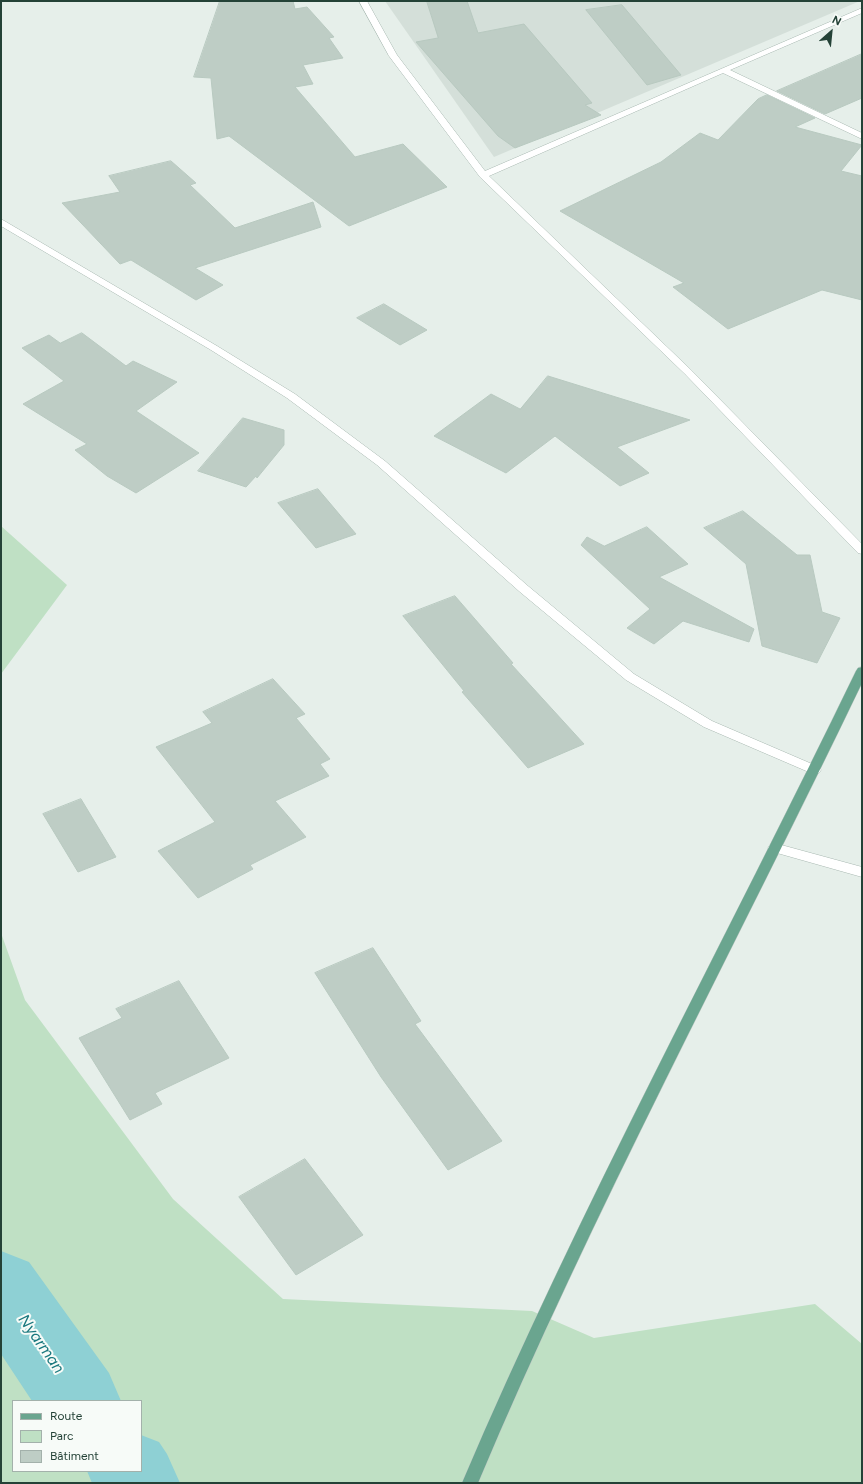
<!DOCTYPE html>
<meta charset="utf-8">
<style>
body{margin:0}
#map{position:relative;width:863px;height:1484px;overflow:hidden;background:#e6efea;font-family:Figtree,sans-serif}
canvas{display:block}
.frame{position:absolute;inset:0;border:2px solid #244237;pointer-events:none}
.legend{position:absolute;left:12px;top:1400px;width:130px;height:72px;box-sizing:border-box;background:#f7fbf8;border:1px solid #a3b1ab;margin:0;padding:5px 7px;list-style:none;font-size:12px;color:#244237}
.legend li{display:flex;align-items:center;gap:8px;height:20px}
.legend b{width:20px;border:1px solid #a3b1ab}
.north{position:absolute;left:811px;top:12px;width:40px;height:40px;-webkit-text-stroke:3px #f7fbf8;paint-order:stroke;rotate:27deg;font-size:11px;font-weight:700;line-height:16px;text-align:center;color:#244237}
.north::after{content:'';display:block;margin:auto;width:14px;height:18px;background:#244237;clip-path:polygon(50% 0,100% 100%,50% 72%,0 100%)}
</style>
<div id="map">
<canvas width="863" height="1484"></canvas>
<div class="frame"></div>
<ul class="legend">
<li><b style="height:5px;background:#6aa58f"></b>Route</li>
<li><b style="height:11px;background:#bfe0c4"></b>Parc</li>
<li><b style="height:11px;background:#becdc5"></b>Bâtiment</li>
</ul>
<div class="north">N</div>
</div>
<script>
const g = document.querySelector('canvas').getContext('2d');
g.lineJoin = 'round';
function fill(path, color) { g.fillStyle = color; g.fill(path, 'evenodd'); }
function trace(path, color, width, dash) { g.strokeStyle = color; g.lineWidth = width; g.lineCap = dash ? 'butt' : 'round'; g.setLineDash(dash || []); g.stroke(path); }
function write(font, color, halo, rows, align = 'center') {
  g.font = font + ' Figtree,sans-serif'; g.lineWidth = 4; g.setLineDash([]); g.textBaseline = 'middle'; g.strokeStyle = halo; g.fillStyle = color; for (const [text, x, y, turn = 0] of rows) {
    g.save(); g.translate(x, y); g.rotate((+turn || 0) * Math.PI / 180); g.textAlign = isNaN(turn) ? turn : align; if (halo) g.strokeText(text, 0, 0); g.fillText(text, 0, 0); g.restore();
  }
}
const built = new Path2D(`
 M385,1H860L494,157Z`);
const green = new Path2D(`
 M1,526L67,585L1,674Z
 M1,933L25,1000L173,1199L283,1299L532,1311L594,1338L815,1304L862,1344V1483H1ZM13,1401H141V1471H13Z`);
const river = new Path2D(`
 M1,1251L29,1262L109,1373L121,1401H32L1,1354Z
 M141,1435L159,1442L167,1454L180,1483H92L87,1471H141Z`);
const building = new Path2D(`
 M220,1H293L295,9L307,7L334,37L329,38L343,58L303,65L313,84L295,87L355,157L403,144L447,187L349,226L229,136L217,139L211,78L194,77Z
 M427,1H467L478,33L524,24L592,103L585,105L601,115L515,148L498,136L416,42L438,38Z
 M622,5L681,75L647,85L586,10Z
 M862,54V98L825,114L777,91Z
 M767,95L815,118L795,127L862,145L841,171L862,176V300L822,290L728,329L673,287L684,283L560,211L661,162L700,133L718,140L758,99Z
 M171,161L196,183L190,185L235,228L313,202L321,227L195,268L223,285L196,300L131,260L120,264L62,203L120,192L109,176Z
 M384,304L427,330L400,345L357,318Z
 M82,333L126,366L133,361L177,382L136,411L199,453L136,493L107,476L75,450L87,444L23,404L64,381L22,348L49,335L60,343Z
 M548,376L690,420L617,447L649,473L620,486L555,436L506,473L434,436L491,394L520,409Z
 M243,418L284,430V445L257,478L256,476L246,487L198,471Z
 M318,489L356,534L316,548L278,503Z
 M743,511L797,555H810L822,612L840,618L817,663L762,646L746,564L704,528Z
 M647,527L688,564L659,577L754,629L749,642L683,621L654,644L627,628L650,609L581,545L587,537L604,546Z
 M455,596L513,663L511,664L584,744L528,768L462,692L464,691L403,616Z
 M273,679L305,714L296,718L330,759L320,764L329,776L275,801L306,837L250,865L253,869L198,898L158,851L215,822L156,747L212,723L203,712Z
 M81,799L116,857L78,872L43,814Z
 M373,948L421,1021L415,1024L502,1141L448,1170L381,1077L315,973Z
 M179,981L229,1058L155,1093L162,1104L130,1120L79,1038L122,1018L116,1009Z
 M305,1159L363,1235L296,1275L239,1197Z`);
const street = new Path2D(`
 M359,1H367L397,55L485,171L862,8V13L730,70L862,133V139L723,73L489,176L691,370L862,544V554L858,553L685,374L480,177L389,56Z
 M1,219L217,346L295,394L385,461L528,586L634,674L712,721L819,767L821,770L819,773L815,774L811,773L704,727L626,680L520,592L377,465L287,398L211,350L1,226Z
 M774,843L862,867V877L770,851L768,848L770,845Z`);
const primary = new Path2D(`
 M862,667V683C734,950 593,1210 478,1483H462C580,1206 725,942 856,671L858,668Z`);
const nearWaternames = [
 ["Nyarman",41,1344,55]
];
fill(built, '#d4dfd9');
fill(green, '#bfe0c4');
fill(river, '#8ed0d4');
fill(building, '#becdc5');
trace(building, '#b8c9c0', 1);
trace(street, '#a8b8b1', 1);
trace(primary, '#c2cac7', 1);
fill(street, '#fff');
fill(primary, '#6aa58f');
write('italic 16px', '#1c797f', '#f7fbf8', nearWaternames);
</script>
